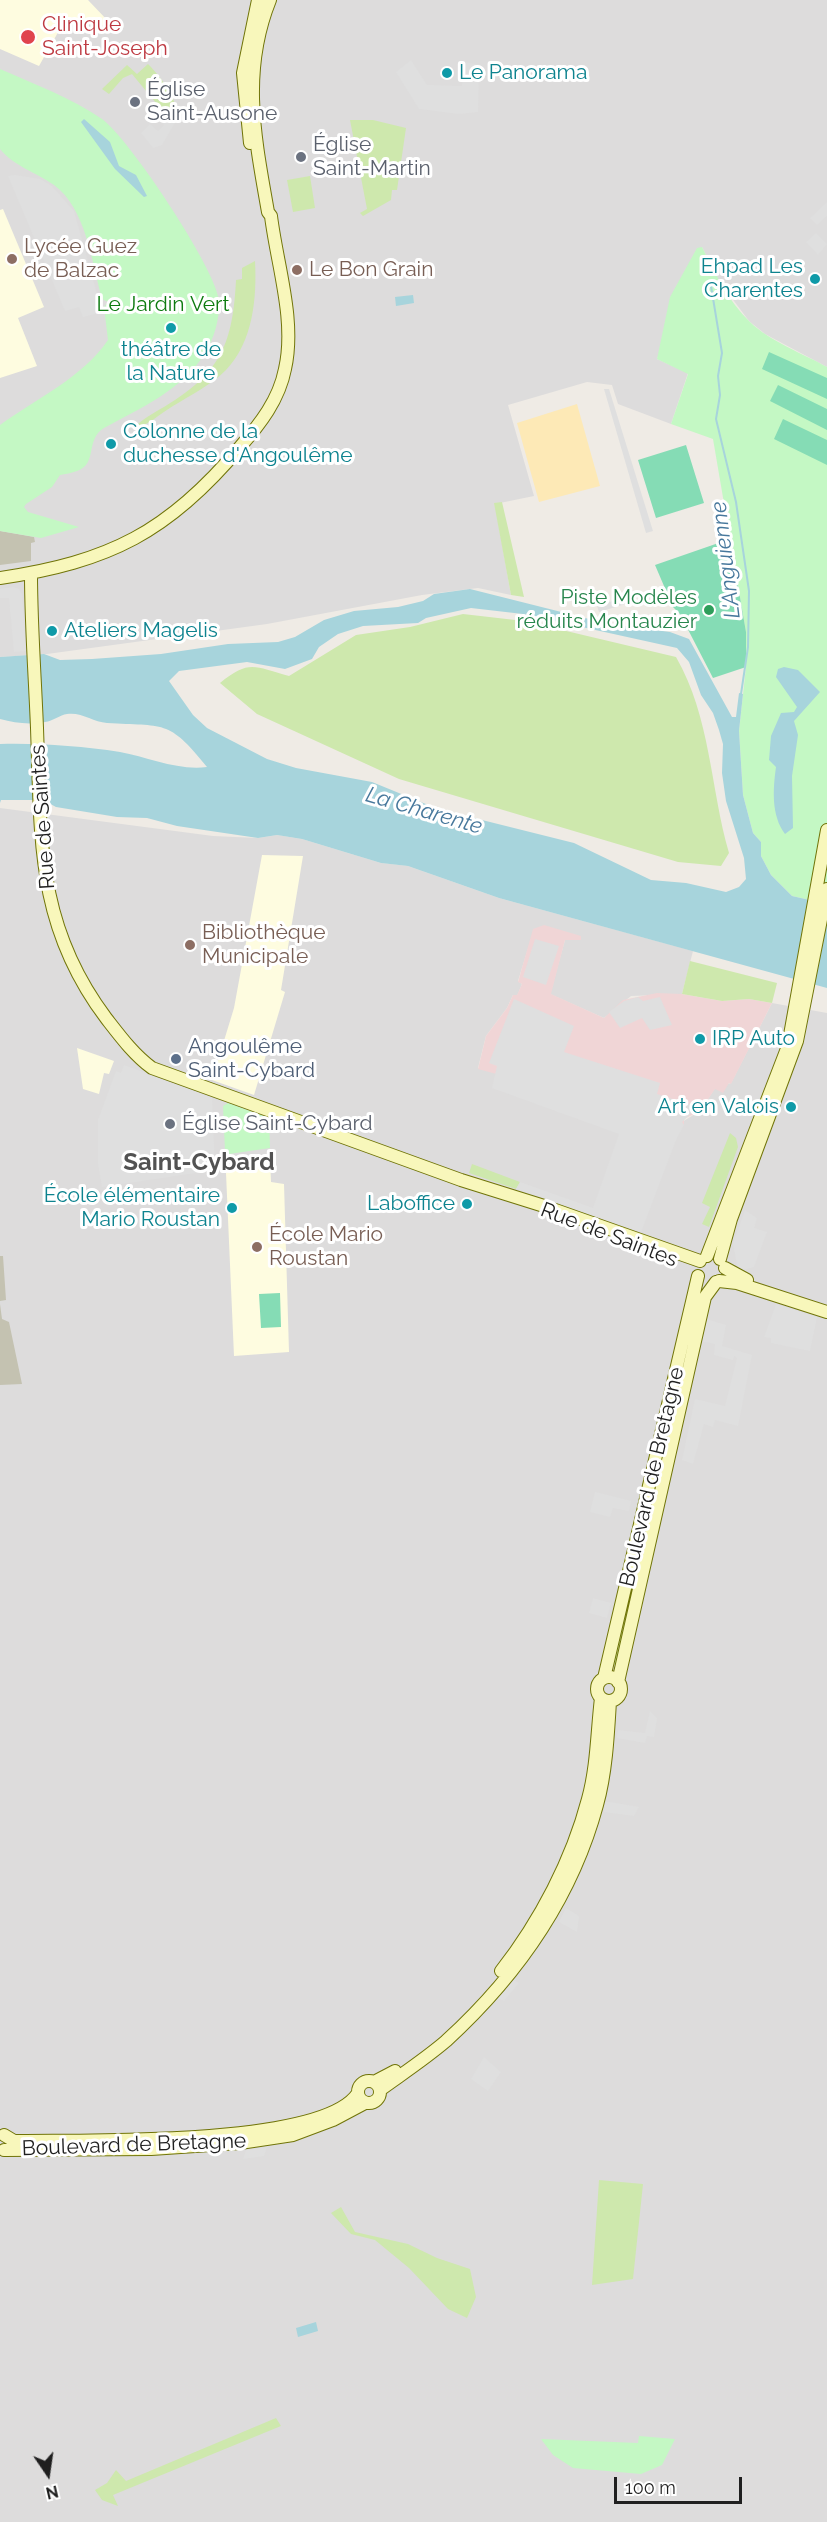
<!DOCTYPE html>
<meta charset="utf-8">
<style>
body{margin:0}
#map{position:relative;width:827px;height:2522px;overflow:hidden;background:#efebe5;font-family:Raleway,sans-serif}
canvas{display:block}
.north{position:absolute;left:18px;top:2444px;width:60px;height:60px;-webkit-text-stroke:4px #fff;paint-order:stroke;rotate:167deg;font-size:16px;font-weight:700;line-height:24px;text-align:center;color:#1f1f1f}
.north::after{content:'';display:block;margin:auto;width:21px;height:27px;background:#1f1f1f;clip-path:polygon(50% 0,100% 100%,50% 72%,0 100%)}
.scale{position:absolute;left:614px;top:2477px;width:128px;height:27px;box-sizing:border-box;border:3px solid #1f1f1f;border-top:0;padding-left:8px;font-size:18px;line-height:21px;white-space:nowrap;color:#1f1f1f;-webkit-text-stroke:4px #fff;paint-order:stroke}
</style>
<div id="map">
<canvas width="827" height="2522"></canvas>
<div class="north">N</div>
<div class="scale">100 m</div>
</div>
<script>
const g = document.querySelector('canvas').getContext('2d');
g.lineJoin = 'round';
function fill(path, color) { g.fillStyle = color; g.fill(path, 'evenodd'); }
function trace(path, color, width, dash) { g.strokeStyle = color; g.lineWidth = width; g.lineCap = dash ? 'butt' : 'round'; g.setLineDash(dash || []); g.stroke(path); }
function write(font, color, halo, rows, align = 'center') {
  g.font = font + ' Raleway,sans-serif'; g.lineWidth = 6; g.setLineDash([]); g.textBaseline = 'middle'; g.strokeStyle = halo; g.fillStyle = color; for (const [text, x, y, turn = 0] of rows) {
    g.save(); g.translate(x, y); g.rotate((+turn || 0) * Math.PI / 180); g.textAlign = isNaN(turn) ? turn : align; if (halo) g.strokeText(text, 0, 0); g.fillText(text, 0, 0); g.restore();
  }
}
const residential = new Path2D(`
 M0,0H827V367L765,334L749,321L719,281L702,247L657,359L688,373L671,424L618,404L612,385L587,382L508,405L534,496L495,504L511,595L478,588L422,595L267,624L47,654L0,657Z
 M0,808L213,836L258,838L277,835L302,839L381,863L408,866L499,898L693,951L682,994L631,996L604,1018L550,994L565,940H580L534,929L518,981L522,984L517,996L513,995L507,1008L486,1036L478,1068L682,1122L700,1111L715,1088L731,1083L772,1003L827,1013V2522H0Z`);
const commercial = new Path2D(`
 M544,925L581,936V940H565L551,994L604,1018L623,1000L657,993L682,994L722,1001L749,999L772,1003L731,1084L729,1083L723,1093L715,1089L700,1111L684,1119V1125L478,1069L486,1036L507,1008L513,995H517L522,984L518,982L533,929Z`);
const education = new Path2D(`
 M0,0H88L109,22L105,26L65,20L39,66L0,49Z
 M3,209L44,307L18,318L37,366L0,378V210Z
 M262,855L303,856L281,990L285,992L254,1095L212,1080L234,1008Z
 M77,1048L114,1061L109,1074L104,1073L99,1094L83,1089Z
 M270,1158L271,1182L284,1184L289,1352L234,1356L226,1173L233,1163Z`);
const construction = new Path2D(`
 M0,531L34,537L35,542L31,543V561L0,565Z
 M0,1256H3L6,1300L0,1301Z
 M0,1304L2,1319L9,1322L22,1384L0,1385Z`);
const grass = new Path2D(`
 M148,64C161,77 181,102 176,121L175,117L163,112L164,109H161L132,74L123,78L109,94L102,89L127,65L137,74Z
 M350,120H373L406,128L397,190H392L391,200L363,216L360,213L367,209Z
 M310,176L315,208L293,212L287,180Z
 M255,261C257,298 253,342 226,370C211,385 191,395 173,406C161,413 146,427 133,429C143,417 162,409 175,400C224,368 233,337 236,280L242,279V268Z
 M502,502L524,597L511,595L494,503Z
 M463,614L524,621L676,657C711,718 710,787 729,853L721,866L678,862L399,779L257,714L220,683C250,659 254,667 289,676L356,635L410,627Z
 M690,961L777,983L772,1003L749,999L722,1001L682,994Z
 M730,1133L736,1138L738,1147L709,1227L702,1224L710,1207L702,1203Z
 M472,1164L520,1182L516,1189L469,1173Z
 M699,1296L617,1665L612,1664Z
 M599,2180L643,2184L633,2279L592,2285Z
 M341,2207L355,2232L408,2244L437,2258L470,2269L476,2297L467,2318L448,2309L409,2268L375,2240L351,2234L331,2213Z
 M276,2418L281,2426L113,2495L118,2506L102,2500L95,2490L107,2483L116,2470L126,2481Z`);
const sand = new Path2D(`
 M577,404L600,486L539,502L517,423Z`);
const park = new Path2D(`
 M0,69C34,84 72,98 102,119C128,137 217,270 219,301C220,318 214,339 205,353C184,389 139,409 104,428C85,439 98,464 77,471C72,473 65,474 60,475L52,487L26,504L24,507L28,512L79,527L41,538L0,531V425C37,398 82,378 108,340L104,307L108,302L102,299C92,263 86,208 54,185C36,172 15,167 0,149Z
 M702,247C715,273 728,301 750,322C771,342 802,353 827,367V904L792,896L771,875L761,856V842L753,833L743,795L739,731L746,667V632L713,439L671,424L688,374L657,359L670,297L697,248Z
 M228,1103L269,1118L270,1148L229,1154L225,1151L223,1106Z
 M639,2436L675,2439L662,2465L641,2474L573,2468L553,2455L541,2439L638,2443Z`);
const pitch = new Path2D(`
 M769,352L827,378V399L762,369Z
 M778,385L827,409V430L770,401Z
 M783,419L827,440V465L774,439Z
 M686,445L704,503L656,518L638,460Z
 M730,539L746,632V667L713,678L680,614L673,607L655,565Z
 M280,1293L281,1327L261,1328L259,1294Z`);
const parking = new Path2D(`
 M411,60L427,85L462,86L464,62L479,65L478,112L460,114L419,109L396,72Z
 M162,113L175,117L176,121L162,145L153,148L141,133L150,124L158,131L164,125L159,118Z
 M15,175L40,179L52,186L74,211L102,312L83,317L79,307L65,311L8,176Z
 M827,202V216L817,225L810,218Z
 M816,233L827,244L818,255L806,242Z
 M604,389H609L653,531L646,533Z
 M13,587L19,589L22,594L26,651L14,652L9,598H0V589Z
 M628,596L632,602L599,612L597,606Z
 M535,939L559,946L546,985L523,977Z
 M638,997L643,1001L660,997L672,1025L650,1030L642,1018L620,1028L609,1012L624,1001Z
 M514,999L574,1026L564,1052L660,1083L657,1094L698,1107L682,1122L684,1125L676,1140L640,1235L516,1189L520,1182L593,1208L619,1134L492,1088L497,1066L489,1063Z
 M124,1065L212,1097L215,1170L102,1187L98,1164V1120L116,1071L121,1073Z
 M745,1210L757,1218L754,1228L767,1232L754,1267L738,1271L733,1243Z
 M776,1304L817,1317L810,1351L771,1343V1338L764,1337Z
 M706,1319L726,1325L722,1346L752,1355L738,1426L715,1420L713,1427L704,1424L693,1464L682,1460L695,1399L725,1406L737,1358L734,1356L733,1360L714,1355L715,1344L701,1341Z
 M595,1492L631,1501L629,1511L613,1508L610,1517L590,1512Z
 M593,1598L611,1603L607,1618L589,1613Z
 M650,1711L657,1718L654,1737L647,1736L645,1743L617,1738L618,1730L645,1733Z
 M605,1802H610L639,1807L634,1816L604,1812Z
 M566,1908L579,1916L577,1932L559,1922Z
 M507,1977L519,1983L504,2001L491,1995Z
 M484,2057L501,2072L488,2091L471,2079Z
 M267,2147L264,2156L243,2159L246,2150Z`);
const water = new Path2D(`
 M84,119L110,142L119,166L136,175L147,196L144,197L115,169L81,122Z
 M413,295L414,303L396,306L395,297Z
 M470,589L609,624L670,632L689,639L732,717H736L739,693L743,694L739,731L743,795L753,833L761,842V856L771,875L792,896L827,904V988L499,898L408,866L381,863L302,839L277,835L258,838L177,826L147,818L117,817L56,807L43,800H1L0,803V744C39,743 81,746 120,752C148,757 178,771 207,767C168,718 164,727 107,723C93,722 82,712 67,714C60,715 53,721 45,722C29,725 15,723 0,719V657L44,654L60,660L92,659L161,654L228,644L278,642L295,637L324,620L354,611L398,607L423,601L434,594ZM471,608L523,614L677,648L689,662L701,695L713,713L719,730L723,744L722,773L726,801L744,858L746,879L739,887L726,892L686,883L651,880L574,843L438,809L372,782L296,768L267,759L207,728L193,715L169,681L179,671L247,662L285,669L312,659L319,647L338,634L363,626L418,623L426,618Z
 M784,667L798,670L820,692L794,721L798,735L792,776L793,828L785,834C771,815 773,789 776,767L769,760L771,736L781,713L794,712L797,707L776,677L778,669Z
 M316,2322L318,2331L298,2337L296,2328Z`);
const stream = new Path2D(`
 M711,286L722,353L718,376L720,395L716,419L736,502L749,591L748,647L741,694`);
const secondary = new Path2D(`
 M250,143L243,73L258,0
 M31,574C31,625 35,677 37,728C41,839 36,925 106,1018C120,1036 134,1055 152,1068L461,1180L544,1206L700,1261
 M0,578C109,562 169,532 240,447C260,424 279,400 285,369C296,320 277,265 271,216L268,212C255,138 241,72 270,0
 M707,1256L788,1046L827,830
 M720,1259L731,1219L797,1041L827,889
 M725,1268L747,1280
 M719,1281L737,1283L827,1312
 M597 1689a12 12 0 1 1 24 0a12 12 0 1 1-24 0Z
 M604,1678L698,1276
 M618,1682L705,1297L716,1282
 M501,1971C540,1921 572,1860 588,1799C597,1767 597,1731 601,1698
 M358 2092a11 11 0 1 1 22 0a11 11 0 1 1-22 0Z
 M374,2082L395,2071
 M380,2090C402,2074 425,2059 446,2041C516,1977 572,1898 597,1805C606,1773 608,1735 610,1701
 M4,2135L14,2141H26C89,2140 323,2146 358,2093
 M4,2150L151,2149L240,2143L293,2135L333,2120L365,2103`);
const markers = [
 [28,37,8,"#e0444e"],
 [447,73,6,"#0f9aa8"],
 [135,102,6,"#6b7280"],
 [301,157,6,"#6b7280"],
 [12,259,6,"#8d6e63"],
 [297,270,6,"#8d6e63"],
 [815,279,6,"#0f9aa8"],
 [171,328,6,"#0f9aa8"],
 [111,444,6,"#0f9aa8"],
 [709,610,6,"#2e9e5b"],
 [52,631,6,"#0f9aa8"],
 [190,945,6,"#8d6e63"],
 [700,1039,6,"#0f9aa8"],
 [176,1059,6,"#5c6f8a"],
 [791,1107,6,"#0f9aa8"],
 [170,1124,6,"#6b7280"],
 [467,1204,6,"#0f9aa8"],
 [232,1208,6,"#0f9aa8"],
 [257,1247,6,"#8d6e63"]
];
const healthNames = [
 ["Clinique",42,25],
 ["Saint-Joseph",42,49]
];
const cultureNames = [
 ["Le Panorama",459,73],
 ["Ehpad Les",803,267,"right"],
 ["Charentes",803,291,"right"],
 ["théâtre de",171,350,"center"],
 ["la Nature",171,374,"center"],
 ["Colonne de la",123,432],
 ["duchesse d'Angoulême",123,456],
 ["Ateliers Magelis",64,631],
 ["IRP Auto",712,1039],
 ["Art en Valois",779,1107,"right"],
 ["École élémentaire",220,1196,"right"],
 ["Mario Roustan",220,1220,"right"],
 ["Laboffice",455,1204,"right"]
];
const worshipNames = [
 ["Église",147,90],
 ["Saint-Ausone",147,114],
 ["Église",313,145],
 ["Saint-Martin",313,169],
 ["Église Saint-Cybard",182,1124]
];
const educationNames = [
 ["Lycée Guez",24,247],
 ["de Balzac",24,271],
 ["Le Bon Grain",309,270],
 ["Bibliothèque",202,933],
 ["Municipale",202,957],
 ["École Mario",269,1235],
 ["Roustan",269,1259]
];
const parkNames = [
 ["Le Jardin Vert",163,305]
];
const leisureNames = [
 ["Piste Modèles",697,598],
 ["réduits Montauzier",697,622]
];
const streetNames = [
 ["Rue de Saintes",43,817,-94],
 ["Rue de Saintes",609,1235,21],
 ["Boulevard de Bretagne",652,1477,-77],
 ["Boulevard de Bretagne",134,2145,-2]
];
const serviceNames = [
 ["Angoulême",188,1047],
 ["Saint-Cybard",188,1071]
];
const waterNames = [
 ["L'Anguienne",726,560,-97],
 ["La Charente",424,811,16]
];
const quarterNames = [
 ["Saint-Cybard",199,1163]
];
fill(residential, '#dddcdc');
fill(commercial, '#f0d5d6');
fill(education, '#fefce0');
fill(construction, '#c4c2b1');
fill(grass, '#cee8ad');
fill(sand, '#fde9b6');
fill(park, '#c4f8c4');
fill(pitch, '#85dcb5');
fill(parking, '#dfdfdf');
fill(water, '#a7d4dc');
trace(stream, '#a7d4dc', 2);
trace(secondary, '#707408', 14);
trace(secondary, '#f8f7bb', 12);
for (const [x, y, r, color] of markers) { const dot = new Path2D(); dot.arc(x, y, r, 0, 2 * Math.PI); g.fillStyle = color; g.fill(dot); trace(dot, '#fff', 2); }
write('21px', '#be3a42', '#fff', healthNames, 'left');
write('21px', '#0d838f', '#fff', cultureNames, 'left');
write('21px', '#5b616d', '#fff', worshipNames, 'left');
write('21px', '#785e54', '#fff', educationNames, 'left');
write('21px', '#0e7b10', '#fff', parkNames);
write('21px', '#27864d', '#fff', leisureNames, 'right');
write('21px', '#1f1f1f', '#fff', streetNames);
write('21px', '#4e5e75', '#fff', serviceNames, 'left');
write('italic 22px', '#47789c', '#fff', waterNames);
write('bold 24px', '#525252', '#fff', quarterNames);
</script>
